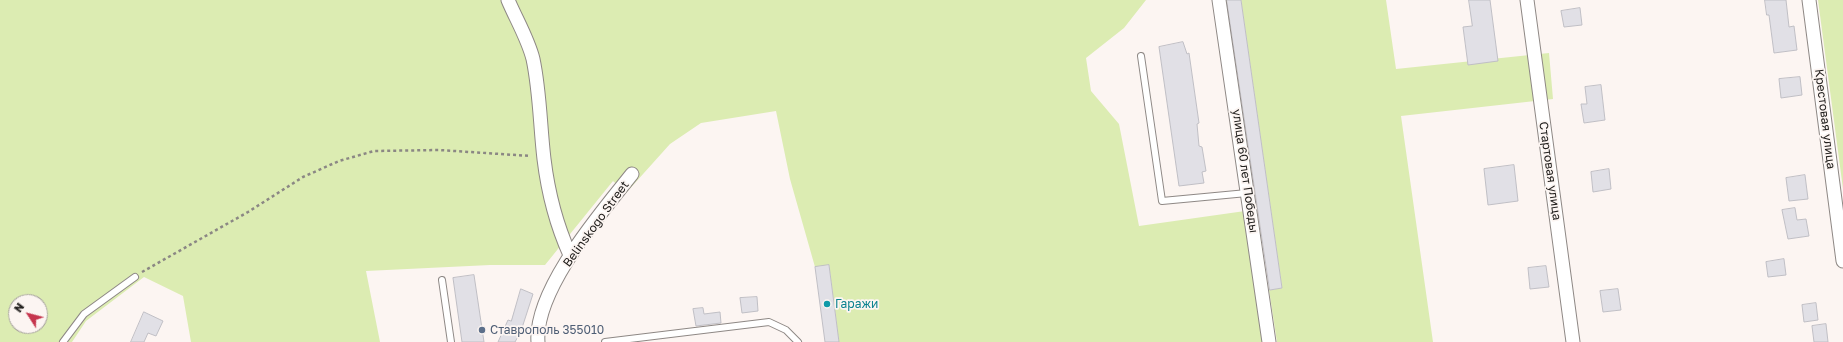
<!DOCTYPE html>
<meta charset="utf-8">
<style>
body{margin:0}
#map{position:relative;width:1843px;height:342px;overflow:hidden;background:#fcf5f2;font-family:"Golos Text",sans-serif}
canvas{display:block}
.north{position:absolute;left:8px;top:294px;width:40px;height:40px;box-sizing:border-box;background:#fcf5f2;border:1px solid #a5a09d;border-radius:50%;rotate:306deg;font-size:11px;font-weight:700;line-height:16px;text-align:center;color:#22201e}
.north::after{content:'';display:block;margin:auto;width:14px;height:18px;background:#c6364e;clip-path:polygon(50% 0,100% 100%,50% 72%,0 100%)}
</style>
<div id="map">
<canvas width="1843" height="342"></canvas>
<div class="north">N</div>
</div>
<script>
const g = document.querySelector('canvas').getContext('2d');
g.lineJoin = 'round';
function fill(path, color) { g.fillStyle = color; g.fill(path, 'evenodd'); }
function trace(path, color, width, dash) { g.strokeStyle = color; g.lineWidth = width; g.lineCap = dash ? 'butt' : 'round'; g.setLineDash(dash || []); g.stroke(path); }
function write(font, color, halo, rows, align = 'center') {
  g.font = font + ' "Golos Text",sans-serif'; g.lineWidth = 3.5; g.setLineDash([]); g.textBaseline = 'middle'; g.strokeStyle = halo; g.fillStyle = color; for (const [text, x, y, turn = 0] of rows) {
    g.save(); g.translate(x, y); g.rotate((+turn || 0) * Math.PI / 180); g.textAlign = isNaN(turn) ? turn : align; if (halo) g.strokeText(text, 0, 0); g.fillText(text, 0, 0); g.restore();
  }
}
const green = new Path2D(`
 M0,0H1146L1124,28L1086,58L1091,91L1119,124L1139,226L1245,211L1263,342H839L829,265L815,267L790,179L776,111L701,123L670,144L626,193L613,181L545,265H490L366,271L380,342H191L183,296L144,277L86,321L72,342H0ZM16,302H40V326H16Z
 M1241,0H1386L1396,69L1549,53L1553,99L1401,116L1433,342H1277L1269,290L1282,288Z
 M1818,0H1843V189Z`);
const building = new Path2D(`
 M1227,0H1241L1282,288L1270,290Z
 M1469,0H1490L1498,61L1468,65L1463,27L1472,26Z
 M1765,0H1786L1789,27L1794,26L1797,50L1774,53L1769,15H1767Z
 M1580,8L1582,25L1564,27L1561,11Z
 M1183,42L1187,54L1189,53L1199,123L1197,124L1199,146L1202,147L1206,171L1202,172L1204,183L1179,186L1159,47Z
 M1800,77L1802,95L1781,98L1779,79Z
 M1601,85L1605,120L1584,123L1581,104H1587L1585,87Z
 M1514,165L1518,201L1488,205L1484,169Z
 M1609,169L1611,189L1593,192L1591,172Z
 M1805,175L1808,199L1789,201L1786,178Z
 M1795,208L1797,220L1806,219L1809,236L1788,239L1782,210Z
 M1784,259L1786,275L1768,277L1766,262Z
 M829,265L839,342H825L815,267Z
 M1546,266L1549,287L1530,289L1528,268Z
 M474,275L484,342H462L453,278Z
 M521,289L533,294L521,331L515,342H498L508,320L511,321Z
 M1618,289L1621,310L1603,312L1600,291Z
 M757,297L758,311L742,313L740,298Z
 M1816,303L1818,320L1804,322L1802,305Z
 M703,308L704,314L720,312L721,323L696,326L693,309Z
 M144,312L163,321L156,336L148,333L144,342H131Z
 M1826,324L1828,342H1814L1812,326Z`);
const path = new Path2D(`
 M142,272L248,212L303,177L339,161L374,151L439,150L531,156`);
const service = new Path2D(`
 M1141,56L1162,201L1247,193
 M442,280L451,342
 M63,342L84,314L135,277
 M605,342L769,322L786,330L798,342`);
const minor = new Path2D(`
 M508,0C516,19 528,39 533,59C540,92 540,125 544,159C548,192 556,224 570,255
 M1219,0L1269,342
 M1527,0L1573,342
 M1809,0L1843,261
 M538,342C534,290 601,213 632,174`);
const markers = [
 [827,304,4,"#0f9aa8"],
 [482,330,4,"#5c6f8a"]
];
const streetNames = [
 ["Крестовая улица",1825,119,83],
 ["улица 60 лет Победы",1245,171,82],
 ["Стартовая улица",1550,171,82],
 ["Belinskogo Street",596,224,-54]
];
const cultureNames = [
 ["Гаражи",835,304]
];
const serviceNames = [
 ["Ставрополь 355010",490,330]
];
fill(green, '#dcecb2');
fill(building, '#e1e0e6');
trace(building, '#c0bfc5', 1);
trace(service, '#8e8885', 8);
trace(minor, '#8e8885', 15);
trace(path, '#8b8784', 2.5, [3, 3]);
trace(service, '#fff', 6);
trace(minor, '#fff', 13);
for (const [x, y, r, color] of markers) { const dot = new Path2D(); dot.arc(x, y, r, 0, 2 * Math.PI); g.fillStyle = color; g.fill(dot); trace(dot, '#fcf5f2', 1.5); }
write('12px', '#22201e', '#fcf5f2', streetNames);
write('12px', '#0d838f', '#fcf5f2', cultureNames, 'left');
write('12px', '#4e5e75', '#fcf5f2', serviceNames, 'left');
</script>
